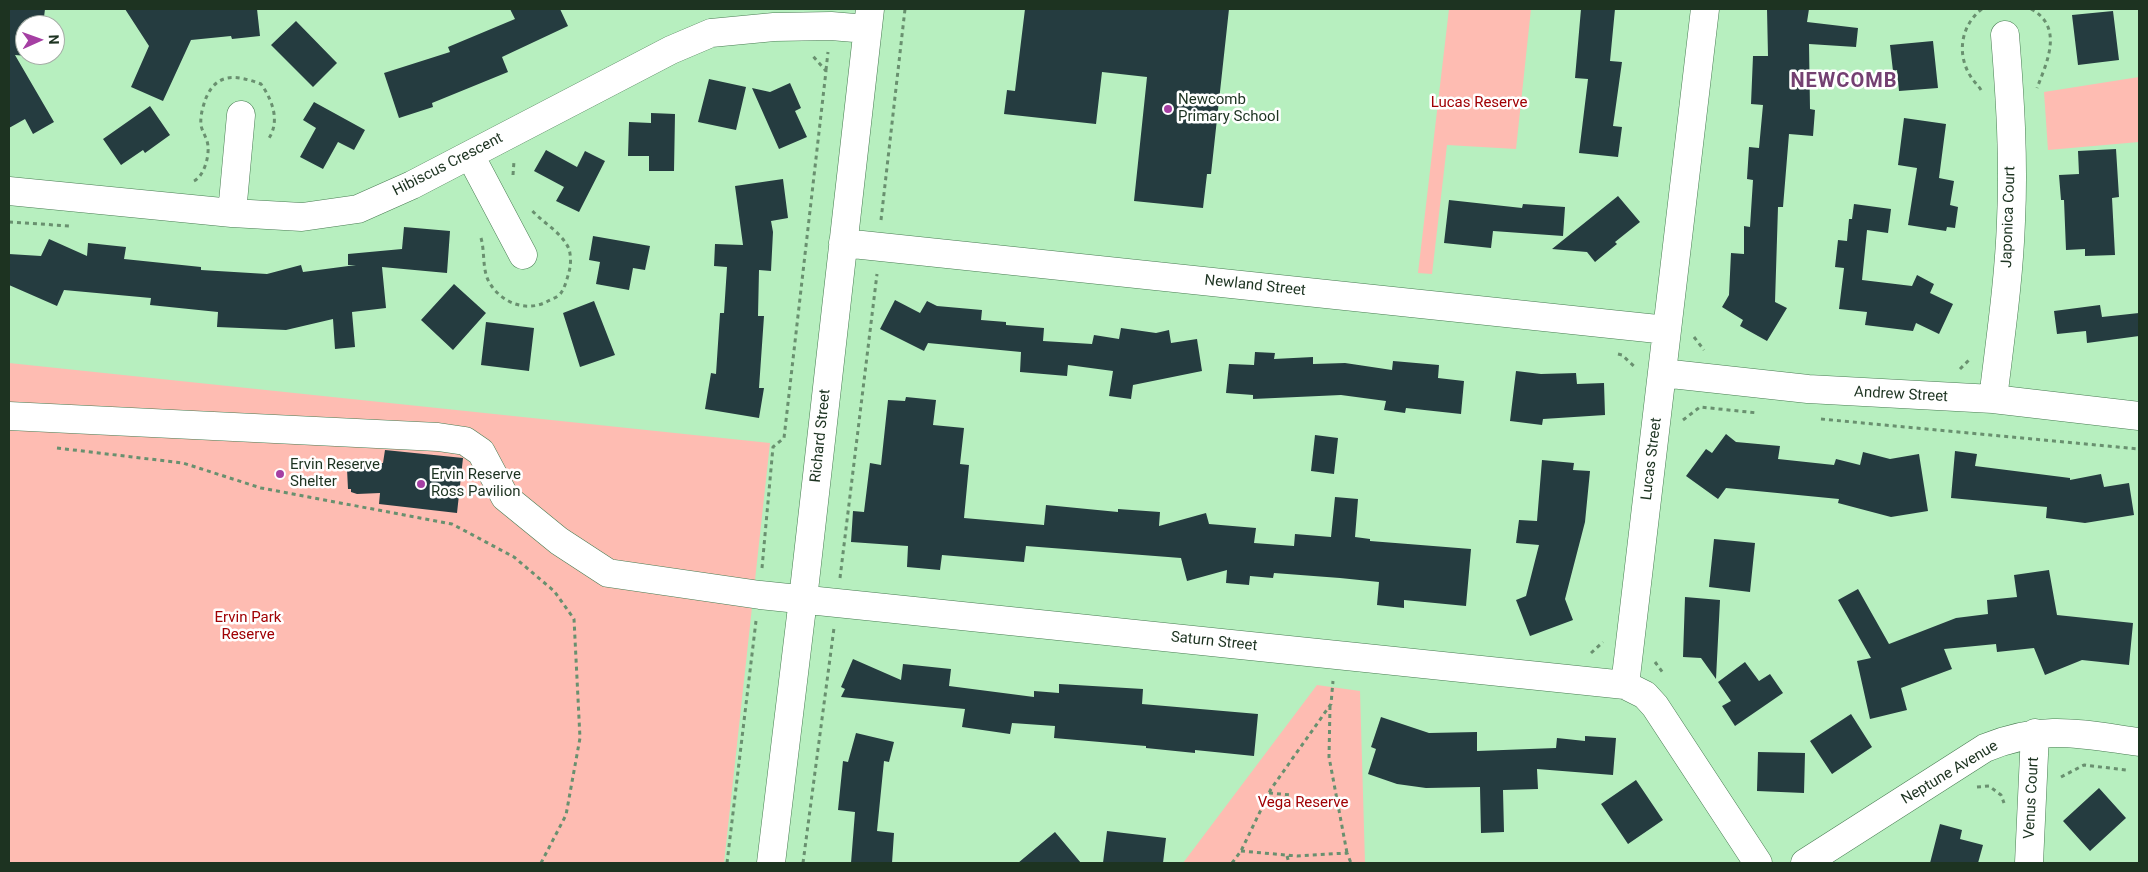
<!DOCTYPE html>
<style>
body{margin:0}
#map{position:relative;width:2148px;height:872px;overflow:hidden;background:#b7efbf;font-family:Roboto,sans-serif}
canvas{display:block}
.frame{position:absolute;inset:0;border:10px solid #1d3321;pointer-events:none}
.north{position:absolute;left:15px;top:15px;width:50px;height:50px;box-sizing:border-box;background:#fff;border:1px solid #a5ada6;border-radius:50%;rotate:88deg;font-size:14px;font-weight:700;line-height:20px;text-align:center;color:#1d3321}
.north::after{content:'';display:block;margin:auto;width:18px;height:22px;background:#a53fa3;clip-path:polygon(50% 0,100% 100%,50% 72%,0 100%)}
</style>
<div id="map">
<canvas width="2148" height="872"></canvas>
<div class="frame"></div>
<div class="north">N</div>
</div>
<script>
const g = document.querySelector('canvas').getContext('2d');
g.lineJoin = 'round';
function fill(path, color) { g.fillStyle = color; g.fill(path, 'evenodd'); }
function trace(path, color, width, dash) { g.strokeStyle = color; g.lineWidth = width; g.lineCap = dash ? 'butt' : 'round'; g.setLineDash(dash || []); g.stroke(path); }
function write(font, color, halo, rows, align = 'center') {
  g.font = font + ' Roboto,sans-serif'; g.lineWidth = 5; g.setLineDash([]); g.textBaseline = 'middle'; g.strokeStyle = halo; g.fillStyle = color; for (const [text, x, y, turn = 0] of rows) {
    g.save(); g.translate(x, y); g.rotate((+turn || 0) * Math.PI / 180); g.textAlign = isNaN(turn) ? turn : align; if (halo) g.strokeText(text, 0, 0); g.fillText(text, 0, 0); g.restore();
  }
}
const green = new Path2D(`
 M1449,9H1531L1516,149L1447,145L1432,274L1418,273Z
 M2139,77V142L2048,150L2044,92Z
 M9,363L770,443L724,863H9Z
 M1317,685L1360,691L1365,863H1183Z`);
const building = new Path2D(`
 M9,9H45L43,25H25V55H40V57L15,55L54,122L33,134L25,119L9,128Z
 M125,9H257L260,36L232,39L231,36L191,40L163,101L131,87L149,46Z
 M510,9H560L568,26L502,57L508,72L432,103L433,107L399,118L384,73L450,52L448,47L515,19Z
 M1025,9H1229L1211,174H1207L1203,208L1134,201L1147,77L1102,72L1096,124L1004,114L1007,90L1015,91Z
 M1581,9H1615L1610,61L1622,62L1613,126L1622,127L1618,157L1579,153L1588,79L1575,78Z
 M1767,9H1809L1807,22L1858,28L1856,47L1809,44L1810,109L1815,110L1813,136L1789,134L1783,207H1778L1775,302L1787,308L1767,341L1740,326L1743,320L1722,307L1729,295L1731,253L1744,254V226L1750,227L1753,180L1747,179L1749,147L1759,148L1763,105L1751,104L1753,56H1768Z
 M2113,11L2119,60L2078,65L2072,15Z
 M296,21L337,63L313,87L271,45Z
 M1933,41L1938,88L1899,91L1897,70L1893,71L1890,45Z
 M709,79L746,87L736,130L698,122Z
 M790,83L801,108L795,111L807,137L779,149L752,88L770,92Z
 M314,102L365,130L354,150L338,142L323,169L300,157L316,128L303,120Z
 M150,106L170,135L145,153L143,150L121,165L103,139Z
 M651,113L675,114L674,171H649V156H628L629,122L651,123Z
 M1904,118L1946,124L1939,178L1954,181L1950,205L1958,207L1955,228L1947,227L1946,231L1908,225L1917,168L1898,165Z
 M2116,149L2119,197L2112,198L2115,255L2085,256V249L2066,250L2064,200H2061L2059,175L2079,174L2078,151Z
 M546,150L577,167L585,151L605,161L579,212L556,201L564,187L534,171Z
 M783,179L788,218L771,221L773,232L771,271L759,270L758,316H764L759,388H764L759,418L705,409L711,373L716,374L720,313H724L727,267L714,266L715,244L743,245L735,186Z
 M1618,196L1640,222L1615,242L1617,244L1595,262L1587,252L1552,249Z
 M1449,200L1522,208L1523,204L1565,207L1563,236L1493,231L1491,248L1444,243Z
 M1854,204L1891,209L1888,233L1867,230L1862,280L1912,286L1917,275L1934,284L1930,293L1953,304L1939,334L1916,323L1913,331L1865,325L1867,312L1839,309L1844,268L1835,267L1838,240L1847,241L1849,219H1852Z
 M404,227L450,231L447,273L382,267L386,308L352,312L355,347L335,349L333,319L286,330L217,327L218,312L150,305L151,298L64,290L57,306L9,285V254L41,256L49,239L87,256L88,243L126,247L124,259L201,267V270L267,274L301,265L303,272L356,265H348V254L402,249Z
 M593,236L650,246L645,270L633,268L629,290L596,284L600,262L589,260Z
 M454,284L486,313L453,350L421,320Z
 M895,300L920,313L927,301L937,306L982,310L981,320L1006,322V325L1044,328L1043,341L1092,344L1094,335L1119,339L1121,328L1156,333L1169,330L1171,343L1197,339L1202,371L1133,385L1131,399L1109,396L1113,371L1068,365L1067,376L1020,372L1021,352L928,343L924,351L880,329Z
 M594,301L615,355L580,367L563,313Z
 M2100,305L2102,317L2139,313V336L2087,343L2086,331L2057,334L2054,311Z
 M486,322L534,328L529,371L481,365Z
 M1255,352L1275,353L1274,359L1313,357V364L1345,363L1392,370L1393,361L1439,365L1438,378L1464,381L1461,414L1406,408L1405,413L1384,410L1386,401L1341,395L1253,399V395L1226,393L1229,364L1254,365Z
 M1516,371L1541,374L1576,373L1577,384L1604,383L1605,415L1543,419L1542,425L1510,421Z
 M906,397L936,400L933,425L964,428L960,464L969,465L964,518L1044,525L1046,505L1118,512V509L1160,512L1159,526L1206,513L1209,524L1256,528L1254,543L1294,546L1295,534L1331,537L1335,497L1358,499L1355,537L1370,539V541L1471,549L1466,606L1404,600V608L1377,605L1379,582L1340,578L1274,573L1273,578L1250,576L1249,585L1226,583L1227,570L1187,581L1181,558L1026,546L1024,562L942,555L940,570L907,567L908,546L851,542L853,511L864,512L870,463L881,465L888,400L905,401Z
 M1726,434L1736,442L1780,446L1778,459L1834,465L1836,459L1860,465L1863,452L1890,459L1919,454L1928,511L1891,517L1838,503L1839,499L1726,488L1718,499L1686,476L1706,449L1712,453Z
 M1315,435L1338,438L1334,474L1311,471Z
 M385,450L463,458L457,513L379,504L380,493L357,494L351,492V489H348L347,469L351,468L352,464L383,463Z
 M1955,451L1977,454L1975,466L2070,478V480L2101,474L2104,487L2129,483L2134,515L2085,523L2046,518L2047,507L1951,498Z
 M1542,460L1574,463L1573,470L1590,471L1585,522L1565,599L1573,620L1530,636L1516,600L1526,596L1539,545L1516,543L1519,520L1537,521Z
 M1714,539L1755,543L1750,592L1709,587Z
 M2049,570L2057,615L2133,623L2129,665L2082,660L2045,675L2034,648L1997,652L1996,644L1944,649L1952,669L1901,688L1907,710L1870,719L1857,661L1871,658L1838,600L1858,589L1889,644L1956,618L1988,614L1987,600L2017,597L2014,575Z
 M1685,597L1720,600L1716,679L1701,658L1683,657Z
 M853,659L901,680L903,664L951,669L949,686L1034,697V691L1059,693V684L1143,689L1142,704L1258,714L1254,756L1195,750V753L1146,748V746L1054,738L1055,726L1012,723L1010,734L962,727L965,709L841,697L845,689L841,687Z
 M1745,662L1759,681L1770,674L1783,693L1735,726L1722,706L1731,701L1718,682Z
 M1851,714L1872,747L1832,774L1810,741Z
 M1381,717L1429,733L1477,732V751L1556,748L1557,738L1585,741V736L1616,738L1613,775L1537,769L1538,789L1503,790L1504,832L1481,833L1480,787L1426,788L1397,784L1368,774L1376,749L1371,747Z
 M856,733L894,742L889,762L884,761L877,831L894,833L892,863H851L855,812L838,810L843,761L848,762Z
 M1758,752L1805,753L1804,793L1757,791Z
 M1636,780L1663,820L1628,844L1601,804Z
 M2099,788L2126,818L2090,851L2063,821Z
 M1940,824L1962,830L1960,839L1983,845L1978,863H1930Z
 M1107,831L1166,838L1163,863H1103Z
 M1055,832L1081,863H1018Z`);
const path = new Path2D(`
 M2031,9C2064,27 2047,62 2037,88
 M826,70L828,52
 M1981,90C1978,85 1974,82 1971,77C1956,54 1961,25 1982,9
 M513,175L514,161
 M194,181C204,176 209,157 208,147C208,139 202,132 201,125C200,116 203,106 206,98C217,72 237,75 261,84C273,101 281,123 267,141
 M881,220L905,9
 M9,222L70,226
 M481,238C485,252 482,269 489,282C501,303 527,313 548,301C552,299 558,297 561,293C565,287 567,279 569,272C571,265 571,256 569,249C561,231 542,223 530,208
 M1694,337L1704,350
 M1618,354L1622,355L1636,368
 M1960,369L1969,360
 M1821,419L2139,449
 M1683,420L1700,407L1758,413
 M57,448L183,463L261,488L452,524L514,557L554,591L574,619L580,738L566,815L541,863
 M762,568L773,447L784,438L826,71L811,54
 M840,578L877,274
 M1591,653L1603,642
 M1655,662L1663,673
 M1330,706L1329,757L1347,853
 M2061,777L2084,765L2126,770
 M1977,787L1989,786L2001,795L2004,803
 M1269,793L1291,795
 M1241,851L1297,856L1347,853L1351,863
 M1287,856L1289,863
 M727,863L756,621
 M803,863L834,628
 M1232,863L1241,851L1271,789L1331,704L1333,681`);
const minor = new Path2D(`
 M1705,9L1625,685L1645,695L1655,706L1758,863
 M470,155L523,255
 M9,191L232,213L302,217L358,209L412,185L671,50L711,33L774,27L831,26L867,29
 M232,213L241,115
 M843,243L1667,330
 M1662,373L1808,389L1993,399L2139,416
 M1993,399C2000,340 2009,280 2011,221C2014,159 2010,97 2005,35
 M9,416L438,437L465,441L481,452L505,497L559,541L608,573L760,595L1625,685
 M771,863L803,599L870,9
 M1805,863L1985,748C2043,724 2080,734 2139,742
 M2029,863L2035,733`);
const markers = [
 [1168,109,5,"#a53fa3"],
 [280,474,5,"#a53fa3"],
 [421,484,5,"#a53fa3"]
];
const poiNames = [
 ["Newcomb",1178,100],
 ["Primary School",1178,117],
 ["Ervin Reserve",290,465],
 ["Shelter",290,482],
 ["Ervin Reserve",431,475],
 ["Ross Pavilion",431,492]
];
const parkNames = [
 ["Lucas Reserve",1479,103],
 ["Ervin Park",248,618],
 ["Reserve",248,635],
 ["Vega Reserve",1303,803]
];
const streetNames = [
 ["Hibiscus Crescent",448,165,-27],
 ["Japonica Court",2009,217,-88],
 ["Newland Street",1255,286,6],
 ["Andrew Street",1901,395,3],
 ["Richard Street",821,436,-84],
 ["Lucas Street",1652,459,-83],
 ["Saturn Street",1214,642,6],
 ["Neptune Avenue",1950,773,-31],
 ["Venus Court",2032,798,-87]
];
const districtNames = [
 ["NEWCOMB",1844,82]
];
fill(green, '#febcb2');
fill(building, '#253c40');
trace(minor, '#487c52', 29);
trace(path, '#69906f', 3, [4, 4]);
trace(minor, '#fff', 28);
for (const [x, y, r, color] of markers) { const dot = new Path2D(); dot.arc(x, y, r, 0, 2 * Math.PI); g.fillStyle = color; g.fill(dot); trace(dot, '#fff', 2); }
write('15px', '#1d3321', '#fff', poiNames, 'left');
write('15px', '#a00104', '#fff', parkNames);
write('15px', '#1d3321', '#fff', streetNames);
g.letterSpacing = '1px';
write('bold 20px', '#744072', '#fff', districtNames);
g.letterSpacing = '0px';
</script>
